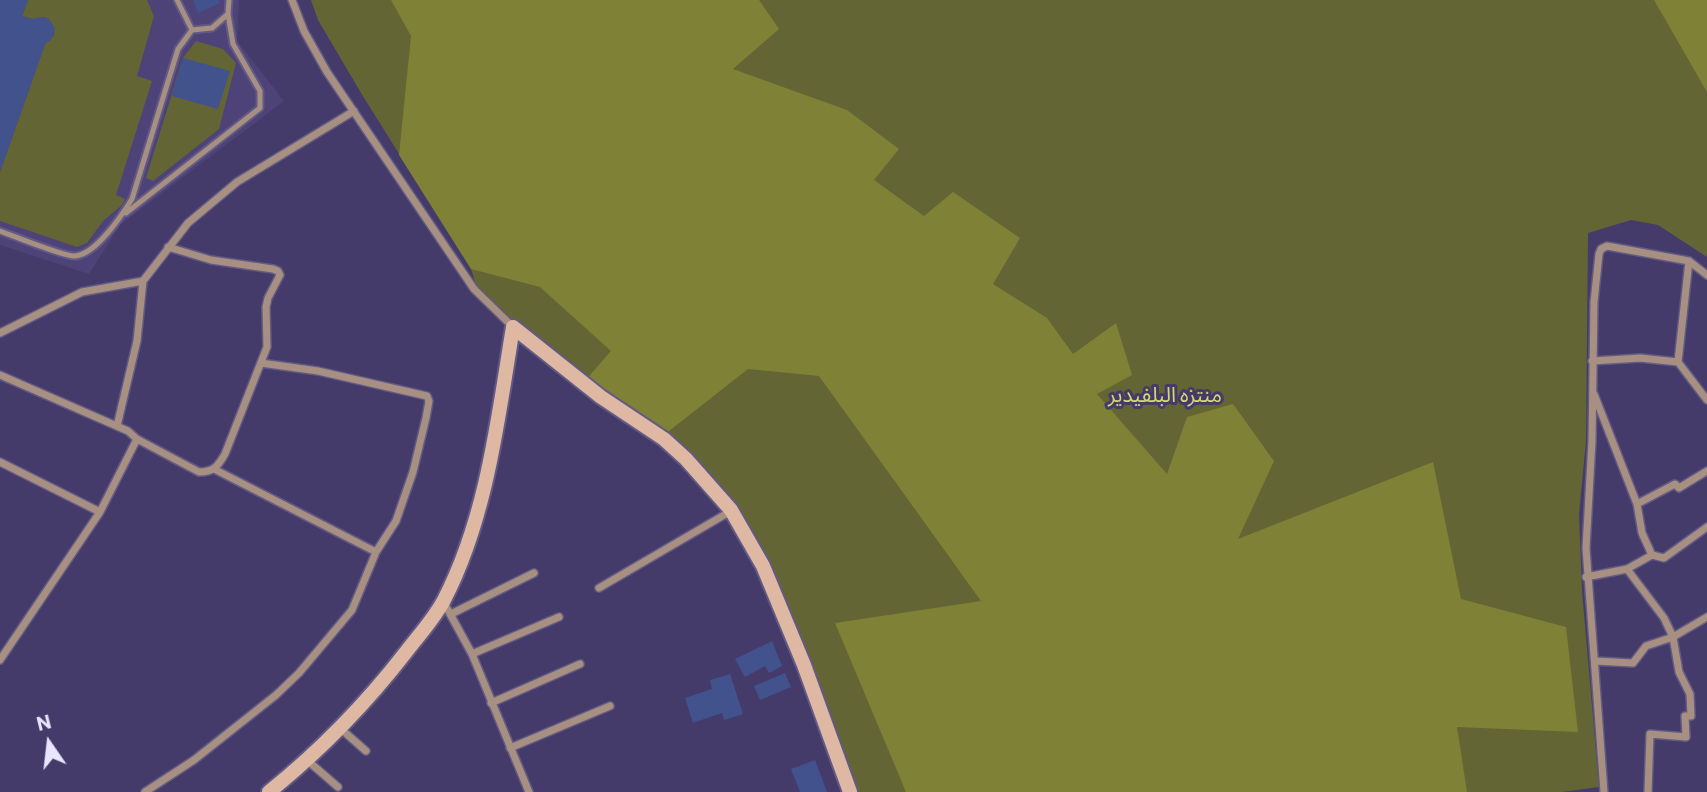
<!DOCTYPE html>
<meta charset="utf-8">
<style>
body{margin:0}
#map{position:relative;width:1707px;height:792px;overflow:hidden;background:#443b6a;font-family:Commissioner,sans-serif}
canvas{display:block}
.north{position:absolute;left:14px;top:708px;width:70px;height:70px;-webkit-text-stroke:5px #443b6a;paint-order:stroke;rotate:346deg;font-size:19px;font-weight:700;line-height:28px;text-align:center;color:#e8e6fd}
.north::after{content:'';display:block;margin:auto;width:24px;height:32px;background:#e8e6fd;clip-path:polygon(50% 0,100% 100%,50% 72%,0 100%)}
</style>
<div id="map">
<canvas width="1707" height="792"></canvas>
<div class="north">N</div>
</div>
<script>
const g = document.querySelector('canvas').getContext('2d');
g.lineJoin = 'round';
function fill(path, color) { g.fillStyle = color; g.fill(path, 'evenodd'); }
function trace(path, color, width, dash) { g.strokeStyle = color; g.lineWidth = width; g.lineCap = dash ? 'butt' : 'round'; g.setLineDash(dash || []); g.stroke(path); }
function write(font, color, halo, rows, align = 'center') {
  g.font = font + ' Commissioner,"Noto Sans Arabic",sans-serif'; g.lineWidth = 6; g.setLineDash([]); g.textBaseline = 'middle'; g.strokeStyle = halo; g.fillStyle = color; for (const [text, x, y, turn = 0] of rows) {
    g.save(); g.translate(x, y); g.rotate((+turn || 0) * Math.PI / 180); g.textAlign = isNaN(turn) ? turn : align; if (halo) g.strokeText(text, 0, 0); g.fillText(text, 0, 0); g.restore();
  }
}
const built = new Path2D(`
 M0,0H239L237,41L284,101L120,225L89,274L0,245Z`);
const green = new Path2D(`
 M28,0H147L154,16L137,76L152,81L116,195L125,199L122,205L103,221L87,243L77,247L0,221V172L45,44L54,35C55,26 52,21 44,17L32,19L22,16Z
 M311,0H1707V257L1658,225L1631,220L1588,233L1586,441L1579,514L1582,591L1599,787L1562,792H855L767,565L692,463L560,365L478,292L471,269L361,93L318,20Z
 M196,41L223,49L236,63L219,129L153,181L146,178L183,58Z`);
const forest = new Path2D(`
 M391,0H759L779,29L733,69L847,110L899,149L874,180L924,216L953,192L1020,238L993,284L1047,318L1073,354L1116,323L1132,375L1097,394L1167,474L1187,417L1233,404L1274,461L1238,539L1433,462L1461,599L1566,627L1578,732L1457,727L1467,792H906L835,623L981,601L819,376L748,369L659,439L584,382L611,351L540,287L471,269L399,155L411,36Z
 M1654,0H1707V92Z`);
const building = new Path2D(`
 M0,0H28L22,16L32,19L45,17L50,20L55,29L51,40L45,44L0,171Z
 M193,0H219L220,3L198,13Z
 M183,58L230,71L218,109L172,96Z
 M772,641L782,666L769,673L765,666L745,677L735,659Z
 M785,673L791,687L760,700L754,686Z
 M730,674L743,714L724,720L722,713L693,723L685,698L712,689L710,680Z
 M815,760L827,792H800L791,769Z`);
const lane = new Path2D(`
 M177,0L192,30
 M126,213L260,108V91L233,44L228,14L229,0
 M0,231C14,236 63,256 74,256C95,256 122,215 132,199L178,49L192,30L212,28L228,14`);
const street = new Path2D(`
 M292,0L304,31L327,72L474,289L513,327
 M0,333L82,292L143,281L188,223L237,182L354,111
 M1592,361L1640,358L1678,362L1707,400
 M1678,362L1689,261
 M0,375L128,431L137,439L100,512L0,660
 M1594,394L1637,504L1642,533L1652,555
 M117,426L137,341L143,281
 M137,439L199,472C214,472 218,466 225,454L267,347L266,307L268,298L280,275L278,271L273,269L211,260L168,247
 M0,462L100,512
 M214,469L376,552
 M1637,504L1675,484L1679,488L1707,471
 M1627,569L1652,555L1664,558L1707,527
 M1586,577L1627,569L1664,618L1673,637L1679,672L1690,694L1691,716H1685L1686,737L1650,734L1648,792
 M599,588L731,511
 M443,601L472,654L529,792
 M451,614L534,573
 M472,654L559,617
 M1595,661L1633,663L1646,646L1673,637L1707,617
 M491,703L580,664
 M341,729L366,751
 M510,748L610,706
 M308,761L338,787
 M145,792L194,760L276,695L299,673L352,610L376,552L396,521L413,472L426,418L429,401L427,396L318,371L261,363
 M1604,792L1586,548L1592,441L1594,302L1599,254L1601,249L1607,246L1689,261L1707,275`);
const secondary = new Path2D(`
 M269,792C321,750 365,705 406,652C419,635 434,619 444,600C487,517 498,418 513,327L601,397L664,439L686,459L731,510L763,566L804,665L850,792`);
const parkNames = [
 ["منتزه البلفيدير",1165,395]
];
fill(built, '#4d4379');
fill(green, '#636534');
fill(forest, '#7f8136');
fill(building, '#42528d');
trace(lane, '#625a84', 9);
trace(street, '#625a84', 10);
trace(secondary, '#625a84', 18);
trace(lane, '#a78f81', 5);
trace(street, '#a78f81', 7);
trace(secondary, '#dfb8a3', 14);
write('21px', '#d4d76e', '#443b6a', parkNames);
</script>
